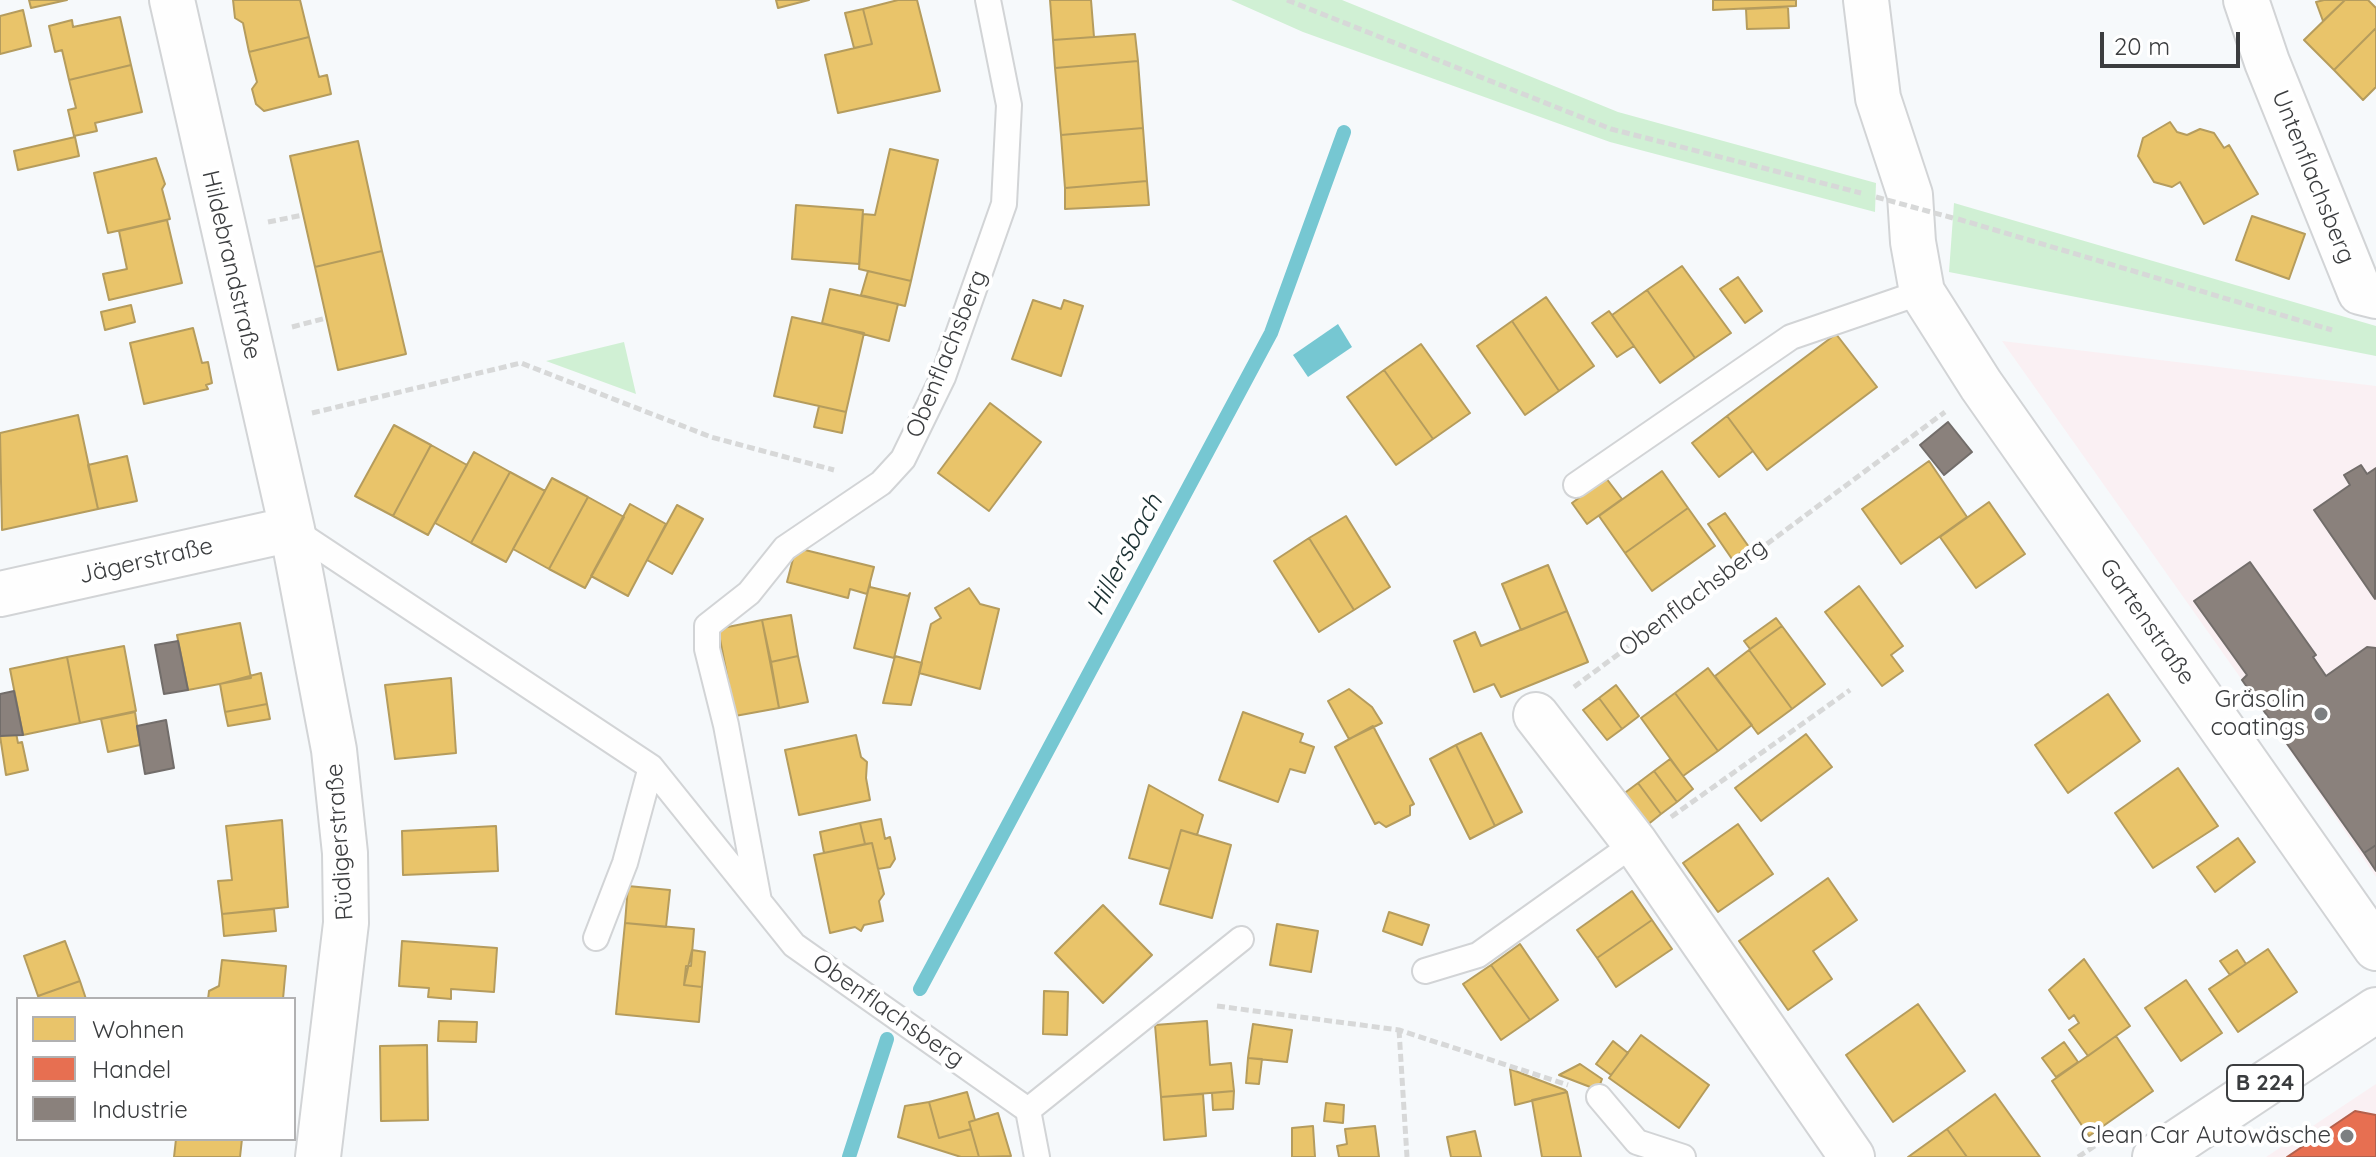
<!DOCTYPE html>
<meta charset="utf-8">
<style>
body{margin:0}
#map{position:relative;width:2376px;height:1157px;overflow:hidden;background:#f6f9fb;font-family:Quicksand,sans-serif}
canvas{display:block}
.legend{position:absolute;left:16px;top:997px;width:280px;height:144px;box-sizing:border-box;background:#fff;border:2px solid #b1b1b2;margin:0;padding:10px 14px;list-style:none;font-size:24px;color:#3b3d3f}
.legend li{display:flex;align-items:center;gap:16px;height:40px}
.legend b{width:40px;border:2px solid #b1b1b2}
.scale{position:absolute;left:2100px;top:32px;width:140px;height:36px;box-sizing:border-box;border:4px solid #3b3d3f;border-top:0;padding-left:10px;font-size:24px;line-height:28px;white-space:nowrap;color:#3b3d3f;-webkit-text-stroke:6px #fff;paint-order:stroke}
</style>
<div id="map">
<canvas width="2376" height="1157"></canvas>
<ul class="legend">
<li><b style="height:22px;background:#e9c46a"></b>Wohnen</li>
<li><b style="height:22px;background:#e76f51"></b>Handel</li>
<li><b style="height:22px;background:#8a817c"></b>Industrie</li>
</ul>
<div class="scale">20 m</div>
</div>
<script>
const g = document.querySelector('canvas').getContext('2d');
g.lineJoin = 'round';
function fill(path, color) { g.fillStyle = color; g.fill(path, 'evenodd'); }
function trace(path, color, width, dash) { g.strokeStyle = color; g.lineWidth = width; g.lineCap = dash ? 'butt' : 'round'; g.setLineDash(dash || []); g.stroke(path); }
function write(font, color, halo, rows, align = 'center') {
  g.font = font + ' Quicksand,sans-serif'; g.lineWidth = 8; g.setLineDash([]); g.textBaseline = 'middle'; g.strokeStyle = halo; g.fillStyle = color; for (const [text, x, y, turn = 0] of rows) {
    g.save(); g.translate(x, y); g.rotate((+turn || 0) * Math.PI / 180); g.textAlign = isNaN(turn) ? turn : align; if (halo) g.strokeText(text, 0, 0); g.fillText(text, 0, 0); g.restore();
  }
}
const industrial = new Path2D(`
 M2002,341L2376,386V877L2242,680Z
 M2376,1084V1157H2266Z`);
const green = new Path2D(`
 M1231,0H1342L1618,112L1876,183L1875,212L1610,142L1303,32Z
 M1954,203L2376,326V356L1949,272Z
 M624,342L636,394L546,361Z`);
const water = new Path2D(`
 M1338,324L1352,347L1308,377L1293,355Z`);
const homes = new Path2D(`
 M29,0H67L31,8Z
 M233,0H300L309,37L249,52L243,23L235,18Z
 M776,0H809L778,8Z
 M898,0H917L940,91L838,113L825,55L872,44L863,9Z
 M1050,0H1091L1094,37L1053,40Z
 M1713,0H1796V6L1713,10Z
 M2324,0H2345L2323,21L2316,2Z
 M2345,0H2368L2376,8V28L2334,70L2304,40Z
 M1788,7L1789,28L1747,29L1746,9Z
 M863,9L872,44L854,48L845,13Z
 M23,10L31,46L0,54V16Z
 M120,17L131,65L69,80L62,50L55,52L49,26L72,20L73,27Z
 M2376,28V87L2363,100L2334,70Z
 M1135,34L1138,61L1055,68L1053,40Z
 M309,37L319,77L327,75L331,94L264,111L256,104L252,89L257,82L249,52Z
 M1138,61L1143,128L1061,135L1055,68Z
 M131,65L142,112L95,123L97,131L74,136L68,110L76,108L69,80Z
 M2170,122L2177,132L2187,135L2200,129L2214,133L2224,148L2229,145L2258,194L2204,224L2180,182L2172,187L2154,182L2138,156L2143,138Z
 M1143,128L1147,181L1065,188L1061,135Z
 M75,137L79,156L18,170L14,151Z
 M358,141L382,251L315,267L290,156Z
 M890,149L938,160L911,281L859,269L863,214L875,215Z
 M156,158L165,184L162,189L170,219L108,233L94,173Z
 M1147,181L1149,205L1065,209V188Z
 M796,205L863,210L859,264L792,259Z
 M2252,216L2305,234L2289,279L2236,260Z
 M167,220L182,283L109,300L103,274L127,269L119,231Z
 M382,251L406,354L338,370L315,267Z
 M1682,266L1731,333L1695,358L1647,290Z
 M868,271L911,281L905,306L861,295Z
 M1738,277L1762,311L1745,323L1720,289Z
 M830,289L898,304L889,341L822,323Z
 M1647,290L1695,358L1660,383L1612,315Z
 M1546,297L1594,366L1559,391L1512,321Z
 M1033,300L1061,309L1064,300L1083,306L1061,376L1012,359Z
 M131,305L135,322L105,330L101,312Z
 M1609,311L1634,346L1617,357L1592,323Z
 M792,317L864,333L846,412L774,396Z
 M1512,321L1559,391L1525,415L1477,346Z
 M193,328L202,363L208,362L212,383L206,385L208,389L144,404L130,343Z
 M1836,334L1877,387L1767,470L1727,416Z
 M1421,344L1470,413L1433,439L1384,370Z
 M1384,370L1433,439L1396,465L1347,397Z
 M990,403L1041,442L989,511L938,473Z
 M819,406L846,412L842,433L814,427Z
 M78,415L98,509L2,530L0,433Z
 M1727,416L1753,451L1719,477L1692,443Z
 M394,425L431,445L393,516L355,496Z
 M431,445L467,465L428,535L393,516Z
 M474,452L510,472L471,543L435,523Z
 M127,456L137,501L98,509L88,465Z
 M1929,461L1967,517L1901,564L1862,509Z
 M1662,471L1688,508L1625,553L1599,516Z
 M510,472L545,491L506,562L471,543Z
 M552,478L588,497L549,569L513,549Z
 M1606,478L1622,499L1587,524L1572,503Z
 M588,497L624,517L585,588L549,569Z
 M1989,502L2025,554L1976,588L1940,537Z
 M630,504L666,524L628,596L591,576Z
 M677,505L703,519L672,574L647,560Z
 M1688,508L1715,546L1652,591L1625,553Z
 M1725,513L1749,547L1732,559L1708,524Z
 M1346,516L1390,587L1354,610L1309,538Z
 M1309,538L1354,610L1319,632L1274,561Z
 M801,549L874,567L867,594L850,589L848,598L787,582L794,555Z
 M1548,565L1567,611L1521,630L1502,584Z
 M870,583V587L908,596L910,593L894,658L854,648Z
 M1859,586L1903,646L1891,655L1903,671L1882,686L1825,612Z
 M969,588L980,604L999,609L980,689L919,673L931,624L941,618L935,608Z
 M1567,611L1588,662L1501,697L1494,684L1474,692L1454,641L1475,632L1481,646Z
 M791,615L798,656L771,662L762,620Z
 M1776,618L1782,626L1750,649L1744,641Z
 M762,620L779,708L735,716L718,629Z
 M240,623L251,678L188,690L177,635Z
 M1782,626L1825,684L1792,709L1749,650Z
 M124,646L136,711L80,723L67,657Z
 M1749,650L1792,709L1758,734L1715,676Z
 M798,656L808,702L779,708L771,662Z
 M895,656L922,663L911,705L883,703Z
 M67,657L80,723L23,735L10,669Z
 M1708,668L1752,725L1718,751L1675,693Z
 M261,673L267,704L225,712L220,684Z
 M451,678L456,753L395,759L385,685Z
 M1616,685L1639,716L1622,729L1599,698Z
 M1349,689L1372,707L1382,723L1349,739L1328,701Z
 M1675,693L1718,751L1683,776L1641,718Z
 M2108,694L2140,741L2068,793L2035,745Z
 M1599,698L1622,729L1607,740L1583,710Z
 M267,704L270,719L228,726L225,712Z
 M135,712L140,745L108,752L101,719Z
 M1243,712L1303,734L1300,742L1314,747L1305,773L1290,769L1278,802L1219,780Z
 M1373,726L1414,804L1410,806V815L1386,827L1379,822L1375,824L1335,747Z
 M16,733L18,743L22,742L28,770L6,775L0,736Z
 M1481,733L1522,812L1495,826L1456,745Z
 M1806,734L1832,767L1761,821L1735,788Z
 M856,735L861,757L867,762L866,778L870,800L799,815L785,750Z
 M1456,745L1495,826L1470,839L1430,759Z
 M1670,759L1693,789L1677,802L1654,771Z
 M2178,768L2218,826L2153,868L2115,813Z
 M1654,771L1677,802L1661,814L1638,783Z
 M1638,783L1661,814L1646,826L1622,795Z
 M1149,785L1203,815L1197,835L1181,830L1170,869L1129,858Z
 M881,819L885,839L890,837L895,859L890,867L878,869L872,843L865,844L860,823Z
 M282,820L288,907L222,914L218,881L232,880L226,826Z
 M860,823L865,844L824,853L820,832Z
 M1738,824L1773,874L1718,912L1683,863Z
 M496,826L498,871L403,875L402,831Z
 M1181,830L1231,845L1212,918L1160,904Z
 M2238,838L2255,862L2215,892L2197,867Z
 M872,843L884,894L879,901L883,921L864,925L861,931L855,927L830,933L814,855Z
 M1828,878L1857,920L1813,951L1832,979L1788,1010L1739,941Z
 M628,886L670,890L666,927L625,923Z
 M1632,891L1652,920L1597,958L1577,930Z
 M1103,905L1152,955L1103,1003L1055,953Z
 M274,909L276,931L224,936L222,914Z
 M1389,912L1429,925L1422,945L1383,931Z
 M1652,920L1672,949L1616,987L1597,958Z
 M625,923L694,929L691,966H686L684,985L702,987L699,1022L616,1014Z
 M1277,924L1318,931L1311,972L1270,965Z
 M65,941L80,981L38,996L24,956Z
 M402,941L497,948L494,992L451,989V999L428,997L429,988L399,986Z
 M1520,944L1558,1000L1530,1020L1491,965Z
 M2268,949L2297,992L2238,1032L2209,989Z
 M692,950L705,952L702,987L684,985Z
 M2237,950L2246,964L2230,975L2220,961Z
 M2084,959L2130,1026L2088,1056L2069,1030L2079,1023L2074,1015L2069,1019L2049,990Z
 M222,960L286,966L283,999H208L209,991L219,986Z
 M1491,965L1530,1020L1501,1040L1463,984Z
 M2186,980L2222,1033L2181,1061L2145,1008Z
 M80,981L86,999H39L38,996Z
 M1044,991L1068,992L1067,1035L1043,1034Z
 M1918,1004L1965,1071L1893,1122L1846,1055Z
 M439,1021L477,1022L476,1042L438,1041Z
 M1207,1021L1210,1065L1231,1063L1234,1091L1161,1097L1155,1025Z
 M1253,1024L1292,1030L1287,1062L1248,1058Z
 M1641,1035L1709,1085L1679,1128L1609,1078Z
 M2116,1036L2153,1091L2089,1136L2052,1081Z
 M1613,1041L1628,1053L1611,1075L1596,1064Z
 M2064,1042L2078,1062L2056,1077L2042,1058Z
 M427,1045L428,1120L381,1121L380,1046Z
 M1248,1058L1262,1059L1259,1084L1246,1083Z
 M1580,1064L1602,1079L1598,1090L1559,1075Z
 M1510,1069L1565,1090L1567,1092L1515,1105Z
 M1234,1091L1233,1109L1213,1110L1212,1093Z
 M967,1092L975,1120L969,1122L971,1129L939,1138L929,1102Z
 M1567,1092L1581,1157H1542L1532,1100Z
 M1203,1094L1206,1136L1164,1140L1161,1097Z
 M1995,1094L2040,1157H1967L1947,1129Z
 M929,1102L939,1138L971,1129L979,1157H961L898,1137L905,1106Z
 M1326,1103L1344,1105L1343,1123L1324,1121Z
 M998,1113L1011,1156L979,1157L969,1122Z
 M1313,1126L1315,1157H1292V1128Z
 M1375,1126L1379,1157H1339L1337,1146L1347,1144L1345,1129Z
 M1947,1129L1967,1157H1908Z
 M1475,1131L1481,1157H1451L1447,1137Z
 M176,1139H242L240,1157H174Z`);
const shops = new Path2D(`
 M2355,1111L2376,1115V1157H2287Z`);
const industry = new Path2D(`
 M1948,422L1972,452L1944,475L1920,445Z
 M2361,465L2367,474L2376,468L2375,599L2314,510L2350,485L2344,475Z
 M2250,562L2316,655L2313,657L2326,676L2367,647L2376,648V845L2364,853L2242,680L2247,675L2194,601Z
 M178,641L188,690L164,694L155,645Z
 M14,691L23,735L0,736V694Z
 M166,720L174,768L145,774L137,726Z
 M2376,845V871L2364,853Z`);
const stream = new Path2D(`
 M920,989L1271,333L1344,132
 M849,1157L887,1039`);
const path = new Path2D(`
 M1287,0L1611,129L1861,193
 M1958,219L2332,330
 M268,222L303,215
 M292,327L326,318
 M312,413L521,363L711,437L834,470
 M1574,687L1945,412
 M1671,817L1850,690
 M1217,1006L1399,1030L1568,1085
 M1399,1030L1407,1157
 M2078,1157L2114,1133`);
const lane = new Path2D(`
 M1576,485L1791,337L1922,292
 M292,529L651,767L794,945L1028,1110L1037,1157
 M759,901L726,725L707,649V626L749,593L785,548L881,483L903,459L943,377L1004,204L1009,105L988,0
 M596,938L625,863L651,767
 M1425,971L1478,955L1635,843
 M1599,1097L1637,1142L1683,1157
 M1028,1110L1241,939`);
const street = new Path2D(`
 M172,0L292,529L334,750L345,853L346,923L318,1157
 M1866,0L1878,98L1910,195L1913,242L1922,292L1981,385L2376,948
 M2246,0L2267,62L2360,292L2376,296
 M0,594L292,529
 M1536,715L1635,843L1852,1157`);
const primary = new Path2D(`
 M2155,1157L2376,1010`);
const pathBridge = new Path2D(`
 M1876,197L1953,218`);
const markers = [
 [2321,714,8,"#7c7f81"],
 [2347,1136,8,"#7c7f81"]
];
const shields = [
 [2265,1083,76]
];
const shieldNames = [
 ["B 224",2265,1083]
];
const streetNames = [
 ["Untenflachsberg",2313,177,68],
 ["Hildebrandstraße",231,265,77],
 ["Obenflachsberg",947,354,-68],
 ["Jägerstraße",146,561,-13],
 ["Obenflachsberg",1693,598,-37],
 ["Gartenstraße",2147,622,55],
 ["Rüdigerstraße",340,842,-94],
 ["Obenflachsberg",888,1011,35]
];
const poiNames = [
 ["Gräsolin",2305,700],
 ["coatings",2305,728],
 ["Clean Car Autowäsche",2331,1136]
];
const waterNames = [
 ["Hillersbach",1125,555,-62]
];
fill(industrial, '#faf0f3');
fill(green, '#d0f0d4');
fill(water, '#76c7d2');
fill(homes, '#e9c46a');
trace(homes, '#b59c5d', 2);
fill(shops, '#e76f51');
trace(shops, '#b3604c', 2);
fill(industry, '#8a817c');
trace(industry, '#726d6a', 2);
trace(stream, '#76c7d2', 14);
trace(lane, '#d2d4d6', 28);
trace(street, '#d2d4d6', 48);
trace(primary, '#d2d4d6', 48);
trace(path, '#d7d8d8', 5, [8, 4]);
trace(lane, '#fefefe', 24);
trace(street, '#fefefe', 44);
trace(primary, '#fefefe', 44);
trace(pathBridge, '#d7d8d8', 5, [8, 4]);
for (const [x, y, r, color] of markers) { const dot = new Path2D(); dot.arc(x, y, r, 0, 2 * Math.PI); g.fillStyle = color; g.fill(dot); trace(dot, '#fff', 3); }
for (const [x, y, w] of shields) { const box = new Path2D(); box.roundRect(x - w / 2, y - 18, w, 36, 6); g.fillStyle = '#fff'; g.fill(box); trace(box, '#3b3d3f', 2); }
write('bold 22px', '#3b3d3f', null, shieldNames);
write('24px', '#3b3d3f', '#fff', streetNames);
write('24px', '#3b3d3f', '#fff', poiNames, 'right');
write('italic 26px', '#1b3032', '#fff', waterNames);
</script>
